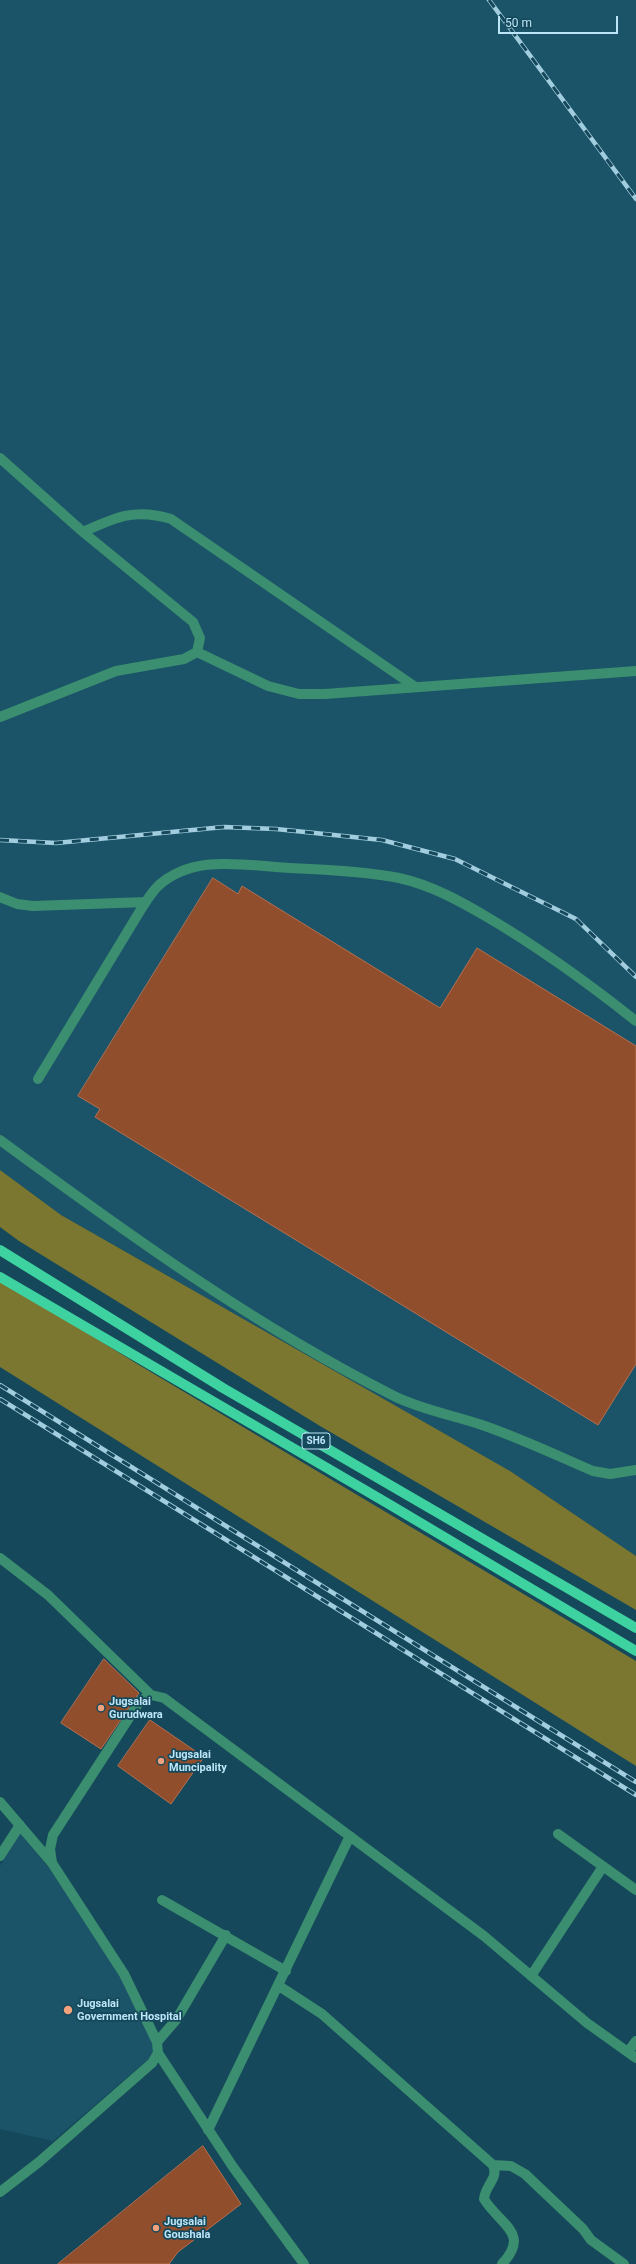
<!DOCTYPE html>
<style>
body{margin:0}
#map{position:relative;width:636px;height:2264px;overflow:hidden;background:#15485a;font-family:Roboto,sans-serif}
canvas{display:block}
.scale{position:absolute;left:498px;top:16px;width:120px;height:18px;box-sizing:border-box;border:2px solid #bce6f8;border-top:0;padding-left:5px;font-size:12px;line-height:14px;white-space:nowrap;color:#bce6f8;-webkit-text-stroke:3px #15485a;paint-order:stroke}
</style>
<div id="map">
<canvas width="636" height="2264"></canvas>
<div class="scale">50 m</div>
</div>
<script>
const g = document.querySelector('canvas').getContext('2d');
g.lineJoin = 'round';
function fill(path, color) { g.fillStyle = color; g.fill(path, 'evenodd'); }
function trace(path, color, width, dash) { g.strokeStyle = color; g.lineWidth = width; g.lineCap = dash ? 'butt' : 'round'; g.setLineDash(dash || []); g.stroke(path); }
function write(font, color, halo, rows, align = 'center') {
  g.font = font + ' Roboto,sans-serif'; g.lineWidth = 3.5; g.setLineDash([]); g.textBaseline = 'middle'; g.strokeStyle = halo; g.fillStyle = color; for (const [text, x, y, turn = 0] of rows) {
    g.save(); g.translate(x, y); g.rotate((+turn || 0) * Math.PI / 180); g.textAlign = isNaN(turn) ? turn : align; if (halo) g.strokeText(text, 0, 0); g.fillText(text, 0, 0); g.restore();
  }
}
const built = new Path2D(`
 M0,0H636V1556L510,1471L61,1215L0,1170Z
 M20,1833L49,1868L120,1976L153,2044V2055L53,2141L0,2129V1866Z`);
const forest = new Path2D(`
 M0,1170L61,1215L510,1471L636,1556V1610L320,1426L19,1241L0,1227Z
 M0,1279L139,1365L636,1661V1766L0,1367Z`);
const building = new Path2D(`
 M213,878L238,894L242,886L440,1008L477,948L636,1046V1364L598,1425L95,1117L100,1109L78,1096Z
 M104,1659L139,1693L101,1749L61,1723Z
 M150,1720L204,1757L171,1804L118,1766Z
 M203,2146L241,2204L178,2252L169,2264H58Z`);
const minor = new Path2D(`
 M0,458L83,532L193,622L200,638L197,652L184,659L116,671L0,717
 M83,532C116,517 135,508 171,519L414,686
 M197,652L268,686L299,694H325L636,671
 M0,897L17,904L33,906L146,902
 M38,1079L140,911C145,903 151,893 158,886C191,856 235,864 276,867C316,870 359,870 399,878C431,885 460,901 487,917C540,948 588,983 636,1021
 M0,1140C125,1232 255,1326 394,1396C422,1410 453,1415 482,1425C520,1438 556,1455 593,1471L610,1474L636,1470
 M0,1558L48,1595L151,1695
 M0,1802L52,1863
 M558,1834L636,1890
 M0,1856L20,1825
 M162,1900L286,1971
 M531,1976L602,1868
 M279,1986L322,2014L493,2165C499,2179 485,2185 484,2199C500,2225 531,2233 502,2264
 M157,2042L176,2020L226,1935
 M628,2052L636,2041
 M158,2053L233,2167L304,2264
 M208,2130L350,1836
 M493,2165L511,2166L525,2174L583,2229L591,2240L624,2264
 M0,2192L39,2162L152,2063L158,2053L157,2042L124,1974L52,1863L50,1849L53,1835L140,1701L151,1695L164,1698L484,1936L587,2023L636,2058`);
const major = new Path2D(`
 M0,1250L223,1388L636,1628
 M0,1277L387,1503L636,1651`);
const rail = new Path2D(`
 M489,0L636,199
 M0,840L56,843L224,827L276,829L382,840L455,859L576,919L636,977
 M0,1385L636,1782
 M0,1399L636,1795`);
const markers = [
 [101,1708,4,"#f1a17c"],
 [161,1761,4,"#f1a17c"],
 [68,2010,5,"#f1a17c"],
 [156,2228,4,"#f1a17c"]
];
const shields = [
 [316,1441,28]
];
const shieldNames = [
 ["SH6",316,1441]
];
const poiNames = [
 ["Jugsalai",109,1702],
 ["Gurudwara",109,1715],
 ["Jugsalai",169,1755],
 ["Muncipality",169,1768],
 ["Jugsalai",77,2004],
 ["Government Hospital",77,2017],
 ["Jugsalai",164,2222],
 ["Goushala",164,2235]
];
fill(built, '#1b5468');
fill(forest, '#7b7731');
fill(building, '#914e2d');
trace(building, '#b6704f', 1);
trace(minor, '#3b8e6f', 10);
trace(major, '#3ed2a0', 10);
trace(rail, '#a1cddf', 4.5);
trace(rail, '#15485a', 3, [9]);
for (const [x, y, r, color] of markers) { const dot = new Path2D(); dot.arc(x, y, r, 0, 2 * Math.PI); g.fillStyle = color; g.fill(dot); trace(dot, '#15485a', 1.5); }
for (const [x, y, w] of shields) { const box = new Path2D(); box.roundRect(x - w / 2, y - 8, w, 16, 3); g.fillStyle = '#15485a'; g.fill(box); trace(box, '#bce6f8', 1); }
write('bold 10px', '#bce6f8', null, shieldNames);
write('bold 11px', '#bce6f8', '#15485a', poiNames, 'left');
</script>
